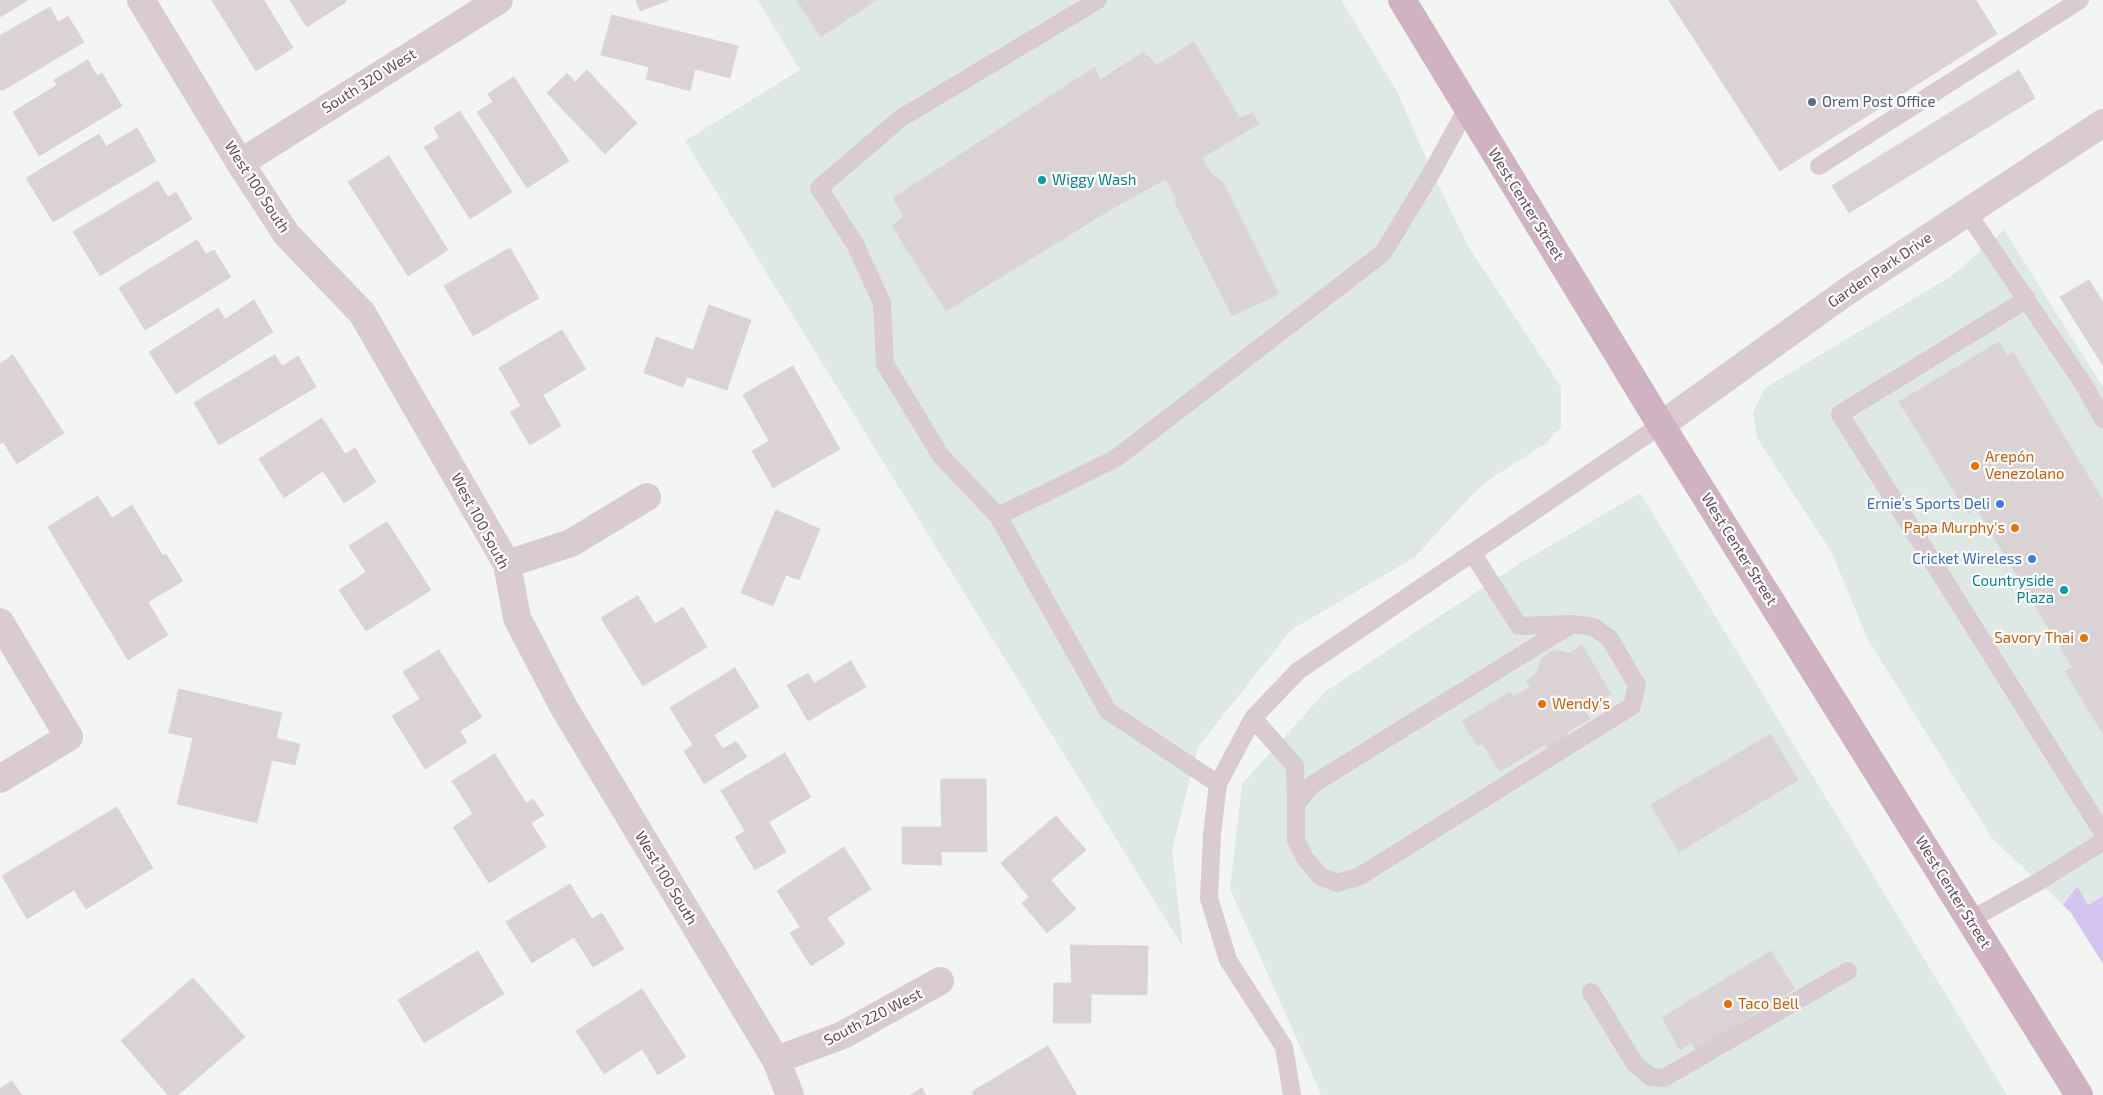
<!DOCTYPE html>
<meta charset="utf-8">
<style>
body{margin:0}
canvas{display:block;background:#f3f5f3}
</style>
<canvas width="2103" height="1095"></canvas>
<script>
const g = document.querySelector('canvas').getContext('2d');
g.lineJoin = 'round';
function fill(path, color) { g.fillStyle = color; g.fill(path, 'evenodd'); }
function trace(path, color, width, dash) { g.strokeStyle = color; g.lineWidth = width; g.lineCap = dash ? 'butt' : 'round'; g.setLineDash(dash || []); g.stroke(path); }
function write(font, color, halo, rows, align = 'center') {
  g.font = font + ' "Exo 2",sans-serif'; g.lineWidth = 4.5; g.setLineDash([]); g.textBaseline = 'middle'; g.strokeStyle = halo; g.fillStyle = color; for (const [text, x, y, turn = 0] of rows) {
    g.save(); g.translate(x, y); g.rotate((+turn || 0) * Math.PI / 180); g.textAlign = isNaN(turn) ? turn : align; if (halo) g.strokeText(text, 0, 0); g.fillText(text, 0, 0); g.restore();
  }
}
const commercial = new Path2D(`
 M758,0H1341L1398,93L1432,172L1468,246L1561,387V427L1546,443L1486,482L1470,497L1415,557L1291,630L1198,747L1172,849L1183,947L685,141L800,70Z
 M2004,230L2103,387V896L2088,905L2076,886L2063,905L1992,838L1867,638L1832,553L1757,438L1753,413L1765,388L1953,275Z
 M1640,493L1658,522L2007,1095H1320L1321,1094L1230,889L1242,784L1326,691L1519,564Z`);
const green = new Path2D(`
 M2077,886L2088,905L2103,896V964L2071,913L2063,905Z`);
const building = new Path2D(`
 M0,0H28L0,17Z
 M212,0H264L293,48L256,71Z
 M290,0H345L346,2L307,27Z
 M636,0H669L640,11Z
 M797,0H877L821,37Z
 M1669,0H1976L1997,34L1780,171Z
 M50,7L58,22L68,16L84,42L2,91L0,89V36Z
 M612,15L738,46L730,78L695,69L690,91L646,79L649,67L601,55Z
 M1194,42L1240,118L1253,113L1259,124L1202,158L1212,175L1223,182L1279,294L1232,316L1175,203L1176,198L1166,179L1115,207L946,311L892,226L904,216L893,198L1095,67L1100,80L1144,52L1157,65Z
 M88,60L97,76L102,73L122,106L39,156L13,112L57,85L54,80Z
 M587,70L637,123L605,154L547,93L567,73L575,82Z
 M2019,70L2035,98L1849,213L1832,186Z
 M514,77L569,161L527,188L477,112L493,102L488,94Z
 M460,111L512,192L470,219L424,147L439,138L434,128Z
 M137,128L156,161L53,222L26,178L99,134L106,146Z
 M389,156L448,250L408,276L348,182Z
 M158,181L168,197L176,192L192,219L100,276L73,232Z
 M197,240L206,254L214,250L231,277L145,330L119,288Z
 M510,248L539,298L473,336L444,286Z
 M2089,280L2103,302V366L2060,297Z
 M254,300L273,332L176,394L149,352L218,308L225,319Z
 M709,305L751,320L727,390L687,377L683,387L644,373L656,337L693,350Z
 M562,330L586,369L543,395L561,426L530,445L510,412L521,406L499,368Z
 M1999,342L2007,356L2013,352L2103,500V734L2065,671L2072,667L1976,508L1968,514L1899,402Z
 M13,355L64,433L17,464L3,442L0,444V364Z
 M275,355L282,366L298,356L316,387L219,445L194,403Z
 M793,366L840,449L773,488L752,451L769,441L743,395Z
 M322,418L345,454L355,448L376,482L344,503L323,471L284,498L259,459Z
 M98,496L112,518L132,505L163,556L166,554L183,581L148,602L168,635L128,660L48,527Z
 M776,510L820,529L799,580L786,575L773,606L741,593Z
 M387,522L431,590L366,631L339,590L366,572L349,546Z
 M638,596L655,624L683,607L707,647L643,686L601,618Z
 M1582,645L1611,694L1584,710L1590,719L1566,733L1569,737L1548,749L1545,744L1500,772L1482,743L1477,746L1462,721L1510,692L1513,697L1530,687L1526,681L1536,674L1541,660L1548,653L1556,650L1570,653Z
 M439,650L482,717L460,731L467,742L425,769L392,716L420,699L403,672Z
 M851,661L866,687L808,721L787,685L808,673L814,683Z
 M735,668L759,707L714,735L723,749L736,741L747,757L704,784L684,751L693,745L670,708Z
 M179,689L282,713L276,738L300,744L295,765L272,760L257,823L177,804L193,738L169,733Z
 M1771,734L1798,780L1679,852L1651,805Z
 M785,753L811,797L769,822L786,852L755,870L735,837L745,831L721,791Z
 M495,754L526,803L533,799L544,815L531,823L546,847L489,883L453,827L473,814L452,781Z
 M941,779H986L987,852H941L942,865L902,864V827H941Z
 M117,807L153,868L86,909L74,890L27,919L2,876Z
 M1056,816L1086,850L1051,880L1076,909L1047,933L1022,903L1029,897L1001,863Z
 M844,847L871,889L827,918L845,944L811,966L790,933L800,927L777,891Z
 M570,884L592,919L602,913L624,949L593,967L574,937L532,963L506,922Z
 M1071,945L1148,946L1147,995L1091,994V1023H1053L1054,983H1071Z
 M478,951L504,994L424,1043L398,1000Z
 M1771,951L1795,989L1696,1050L1691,1043L1680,1050L1662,1018Z
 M193,978L245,1037L178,1095H168L121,1041Z
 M642,989L686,1057L658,1075L642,1049L604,1074L576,1031Z
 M1048,1046L1077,1095H974L972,1092Z
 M12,1081L22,1095H0V1089Z
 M922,1088L926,1095H911Z`);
const lane = new Path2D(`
 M1098,0L901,118L819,188L855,244L882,303L885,364L941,456L998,516L1115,459L1383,253L1432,172L1467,108
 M1819,166L2080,0
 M1967,212L2084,385L2103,419
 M2027,299L1840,414L2103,833
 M998,516L1108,711L1218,784
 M1473,554L1519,626L1570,624
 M1572,624L1594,627L1610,639L1637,685L1632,706L1360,876L1338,883L1320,876L1305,858L1296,840V804L1313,784Z
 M1253,718L1295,766L1296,804
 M1970,920L2038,882L2103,841
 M1591,992L1635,1064L1651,1077L1664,1078L1848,971
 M1292,1095L1284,1047L1228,960L1209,898L1212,834L1218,784L1253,718L1298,671L1661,425`);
const street = new Path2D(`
 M141,0L240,163L287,235L362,313L507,564L517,618L563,706L776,1060L790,1095
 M240,163L499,0
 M1661,425L1846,292L2103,123
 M507,564L571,543L647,497
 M0,622L69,737L0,779
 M776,1060L843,1035L940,981`);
const primary = new Path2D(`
 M1402,0L1661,425L2079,1095`);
const markers = [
 [1812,102,5,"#5c6f8a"],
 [1042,180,5,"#0f9aa8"],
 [1975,466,5,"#e8710a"],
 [2000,504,5,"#3f7fe0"],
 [2015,528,5,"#e8710a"],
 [2032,559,5,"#3f7fe0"],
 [2064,590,5,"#0f9aa8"],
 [2084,638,5,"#e8710a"],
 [1542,704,5,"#e8710a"],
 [1728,1004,5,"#e8710a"]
];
const streetNames = [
 ["South 320 West",369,81,-32],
 ["West 100 South",257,187,57],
 ["West Center Street",1526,204,58],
 ["Garden Park Drive",1880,270,-34],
 ["West 100 South",480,521,62],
 ["West Center Street",1739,549,58],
 ["West 100 South",666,878,59],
 ["West Center Street",1953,892,58],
 ["South 220 West",873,1017,-27]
];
const serviceNames = [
 ["Orem Post Office",1822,102]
];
const cultureNames = [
 ["Wiggy Wash",1052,180],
 ["Countryside",2054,581,"right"],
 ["Plaza",2054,598,"right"]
];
const foodNames = [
 ["Arepón",1985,457],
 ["Venezolano",1985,474],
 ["Papa Murphy's",2005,528,"right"],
 ["Savory Thai",2074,638,"right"],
 ["Wendy's",1552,704],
 ["Taco Bell",1738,1004]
];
const shopNames = [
 ["Ernie’s Sports Deli",1990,504],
 ["Cricket Wireless",2022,559]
];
fill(commercial, '#dee8e5');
fill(green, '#d4c4f0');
fill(building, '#dad2d5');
trace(building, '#ded7d9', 1);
trace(lane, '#dacad2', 18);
trace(street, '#dacad2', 28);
trace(primary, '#d0b3c3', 28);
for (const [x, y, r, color] of markers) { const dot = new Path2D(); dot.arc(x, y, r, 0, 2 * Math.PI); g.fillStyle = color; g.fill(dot); trace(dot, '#fff', 2); }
write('15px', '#614a56', '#fff', streetNames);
write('15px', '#4e5e75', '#fff', serviceNames, 'left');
write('15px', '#0d838f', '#fff', cultureNames, 'left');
write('15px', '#c56008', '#fff', foodNames, 'left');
write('15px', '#366cbe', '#fff', shopNames, 'right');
</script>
